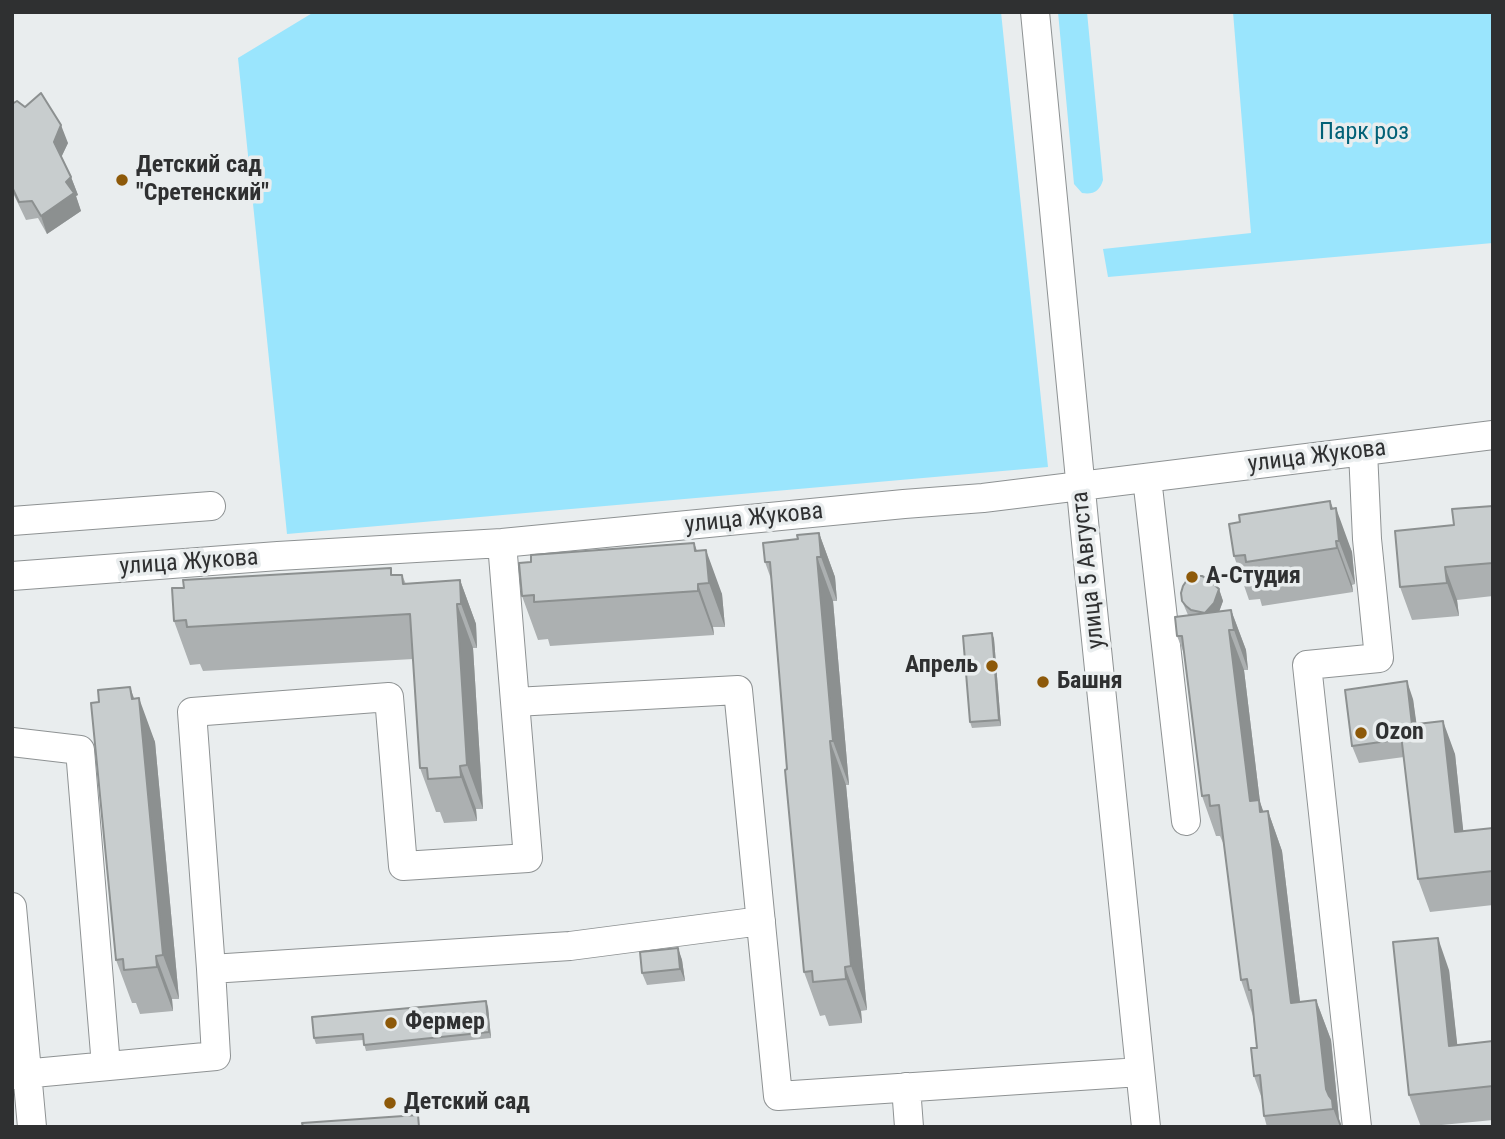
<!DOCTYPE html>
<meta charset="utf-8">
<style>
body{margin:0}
#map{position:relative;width:1505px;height:1139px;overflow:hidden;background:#e9edee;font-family:"Roboto Condensed",sans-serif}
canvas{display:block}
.frame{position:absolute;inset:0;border:14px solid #2f3031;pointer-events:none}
</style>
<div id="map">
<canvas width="1505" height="1139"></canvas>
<div class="frame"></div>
</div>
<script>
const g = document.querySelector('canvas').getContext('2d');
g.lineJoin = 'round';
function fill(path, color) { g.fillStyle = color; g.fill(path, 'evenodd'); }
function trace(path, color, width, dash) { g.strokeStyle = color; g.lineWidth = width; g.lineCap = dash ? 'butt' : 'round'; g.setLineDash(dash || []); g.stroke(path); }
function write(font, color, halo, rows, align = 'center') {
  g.font = font + ' "Roboto Condensed",sans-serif'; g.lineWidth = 7; g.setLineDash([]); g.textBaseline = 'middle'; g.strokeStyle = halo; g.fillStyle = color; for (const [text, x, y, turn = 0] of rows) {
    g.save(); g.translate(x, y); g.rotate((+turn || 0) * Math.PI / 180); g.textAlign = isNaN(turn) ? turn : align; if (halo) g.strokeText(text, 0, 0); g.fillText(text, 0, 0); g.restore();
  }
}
const green = new Path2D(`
 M314,12H1001L1048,467L287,534L238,58Z
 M1058,12H1087L1103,180C1100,191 1093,195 1082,193L1074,184Z
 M1233,12H1493V243L1108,277L1103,249L1251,233Z`);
const minor = new Path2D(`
 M1035,12L1086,542L1146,1127
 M1147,478L1186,821
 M12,521L211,506
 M502,543L515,702
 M12,576L278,556L502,543L904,504L983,498L1493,435
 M12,742L80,750L106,1066
 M12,907L32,1127
 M211,969L570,946L761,921
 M12,1075L216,1056L211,969L192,712L389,697L403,866L528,858L515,702L738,690L778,1096L1140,1072
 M906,1087L909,1127
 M1357,1127L1307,665L1379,658L1367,539L1363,451`);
const wall = new Path2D(`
 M12,104L68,143L61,157L71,177L78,195L76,196L81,211L47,234L38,218L26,220L12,191Z
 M1330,501L1352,552L1355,584L1352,585L1353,592L1262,606L1260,599L1249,600L1234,556L1240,522Z
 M1493,506V596L1457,600L1459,616L1412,620L1400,587L1454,525Z
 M819,533L835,577L837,601H833L849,785H846L867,1010L861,1011L862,1023L829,1026L825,1015L820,1016L804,972L771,579L765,562L798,539Z
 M697,551L722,594L725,627H713L714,635L550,646L548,639L538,640L522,596Z
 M393,575H402L406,584L460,580L476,624L477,648H473L483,809H476L477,821L444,823L440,812H436L420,768L413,659L203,671L200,664L190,665L174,621Z
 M1219,589L1223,601L1219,611L1231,610L1246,650L1248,670H1244L1260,802L1263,812L1268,811L1282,851L1300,1002L1316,1000L1331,1040L1339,1119L1342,1127H1267L1264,1116L1262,1099L1254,1076L1257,1048L1253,1016L1241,980L1224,845L1220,836H1216L1202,796L1185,656L1177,636L1188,615L1182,601Z
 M992,633L994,639L1001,726L972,728L970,722Z
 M135,698L155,742L179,999H172L173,1011L140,1014L136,1003H132L116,960Z
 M1413,699L1416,724L1455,754L1463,831L1493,828V905L1430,912L1418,879L1404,757L1359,763L1352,746Z
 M678,948L682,960L685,981L647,985L642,973Z
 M1449,970L1457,1045L1493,1041V1120L1421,1127L1409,1095Z
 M488,1007L491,1038L366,1051L363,1040L316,1044L314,1038Z`);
const shadedWall = new Path2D(`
 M61,125L68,143L60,160L54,142Z
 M71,177L78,195L76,196L81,211L47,234L41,216L66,182Z
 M1330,501L1337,521L1336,508L1352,552L1355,584L1339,541Z
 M819,533L835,577L837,601L821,557Z
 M1336,541L1352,585L1353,592L1337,548Z
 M694,543L709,582L706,550L722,594L725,627L709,583L695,551Z
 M817,557L833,601L849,785L833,741Z
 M1445,567L1457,600L1459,616L1447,583Z
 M460,580L476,624L477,648L461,604Z
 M698,584L713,627L714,635L698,591Z
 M1219,589L1223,601L1218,615L1205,613Z
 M457,604L473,648L483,809L467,765Z
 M1231,610L1246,650L1248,670L1234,630Z
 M1229,630L1244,670L1260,802L1270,830L1268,811L1282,851L1305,1043L1291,1003L1250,801Z
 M992,633L994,639L1001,726L999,720Z
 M1407,681L1413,699L1421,755L1414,737Z
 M130,687L140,715L139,698L155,742L179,999L163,955Z
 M1443,721L1455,754L1467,865L1455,832Z
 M830,741L846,785L867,1010L851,966Z
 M460,766L476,809L477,821L461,777Z
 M1438,938L1449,970L1461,1078L1449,1046Z
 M678,948L682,960L685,981L680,969Z
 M156,956L172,999L173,1011L157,967Z
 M845,967L861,1011L862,1023L846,979Z
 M1316,1000L1331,1040L1339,1119L1342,1127H1340L1326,1089Z
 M486,1001L488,1007L491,1038L489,1032Z`);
const building = new Path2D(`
 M41,93L61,125L54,142L71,177L66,182L74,193L41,216L32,201L19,202L12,187V104L17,101L25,107Z
 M1330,501L1331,509L1336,508L1339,541H1336L1337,548L1246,562L1245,555L1234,556L1229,524L1240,522L1239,515Z
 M1493,506V563L1445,567L1447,583L1400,587L1395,531L1454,525L1452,509Z
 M819,533L821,557H817L833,741H830L851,966L845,967L846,979L813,982L812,971L804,972L785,770L787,769L770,562H765L763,543L798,539L797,535Z
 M694,543L695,551L706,550L709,583L698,584V591L534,602V595L522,596L519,563L531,562V555Z
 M391,568V575H402L403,584L460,580L461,604H457L467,765L460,766L461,777L428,779L427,768H420L410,614L187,627L186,620L174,621L172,588H184L183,580Z
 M1194,576H1202L1208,579L1219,589L1214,603L1205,613L1191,610L1186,606L1182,601L1181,593L1183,586L1187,580Z
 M1231,610L1234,630H1229L1250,801L1259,800L1260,812L1268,811L1291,1003L1316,1000L1326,1089L1329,1096L1332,1100L1333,1109L1264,1116L1260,1075L1254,1076L1251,1048H1257L1251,990H1249L1247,979L1241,980L1219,805L1210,806L1209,795L1202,796L1182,636H1177L1175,617Z
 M992,633L999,720L970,722L963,636Z
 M1407,681L1412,725L1400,726L1402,739L1352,746L1345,690Z
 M130,687L132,699L139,698L163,955L156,956L157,967L124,970L123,959L116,960L91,703L99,702L98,690Z
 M1443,721L1455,832L1493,828V871L1418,879L1400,726Z
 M1438,938L1449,1046L1493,1041V1086L1409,1095L1393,942Z
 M678,948L680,969L642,973L640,952Z
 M486,1001L489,1032L364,1045L363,1034L314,1038L312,1017Z
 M418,1115L419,1127H303L302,1123Z`);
const markers = [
 [122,180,7,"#8d5909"],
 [1192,577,7,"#8d5909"],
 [992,666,7,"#8d5909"],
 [1043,682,7,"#8d5909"],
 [1361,733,7,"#8d5909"],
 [391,1023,7,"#8d5909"],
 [390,1103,7,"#8d5909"]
];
const parkNames = [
 ["Парк роз",1364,133]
];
const poiNames = [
 ["Детский сад",136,166],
 ["\"Сретенский\"",136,194],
 ["А-Студия",1206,577],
 ["Апрель",978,666,"right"],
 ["Башня",1057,682],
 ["Ozon",1375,733],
 ["Фермер",405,1023],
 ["Детский сад",404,1103]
];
const streetNames = [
 ["улица Жукова",1317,457,-7],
 ["улица Жукова",754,519,-6],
 ["улица Жукова",189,563,-4],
 ["улица 5 Августа",1089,570,-96]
];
fill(green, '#9ae5fd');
trace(minor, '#8e9293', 30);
trace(minor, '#fff', 28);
fill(wall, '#acb0b1');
fill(shadedWall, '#8c9090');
fill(building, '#c8cdce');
trace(building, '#8c9090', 2);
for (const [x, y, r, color] of markers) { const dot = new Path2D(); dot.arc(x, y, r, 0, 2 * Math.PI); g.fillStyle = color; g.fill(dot); trace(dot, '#e9edee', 2.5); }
write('24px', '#026177', '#e9edee', parkNames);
write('bold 24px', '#2f3031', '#e9edee', poiNames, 'left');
write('24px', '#2f3031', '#e9edee', streetNames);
</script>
